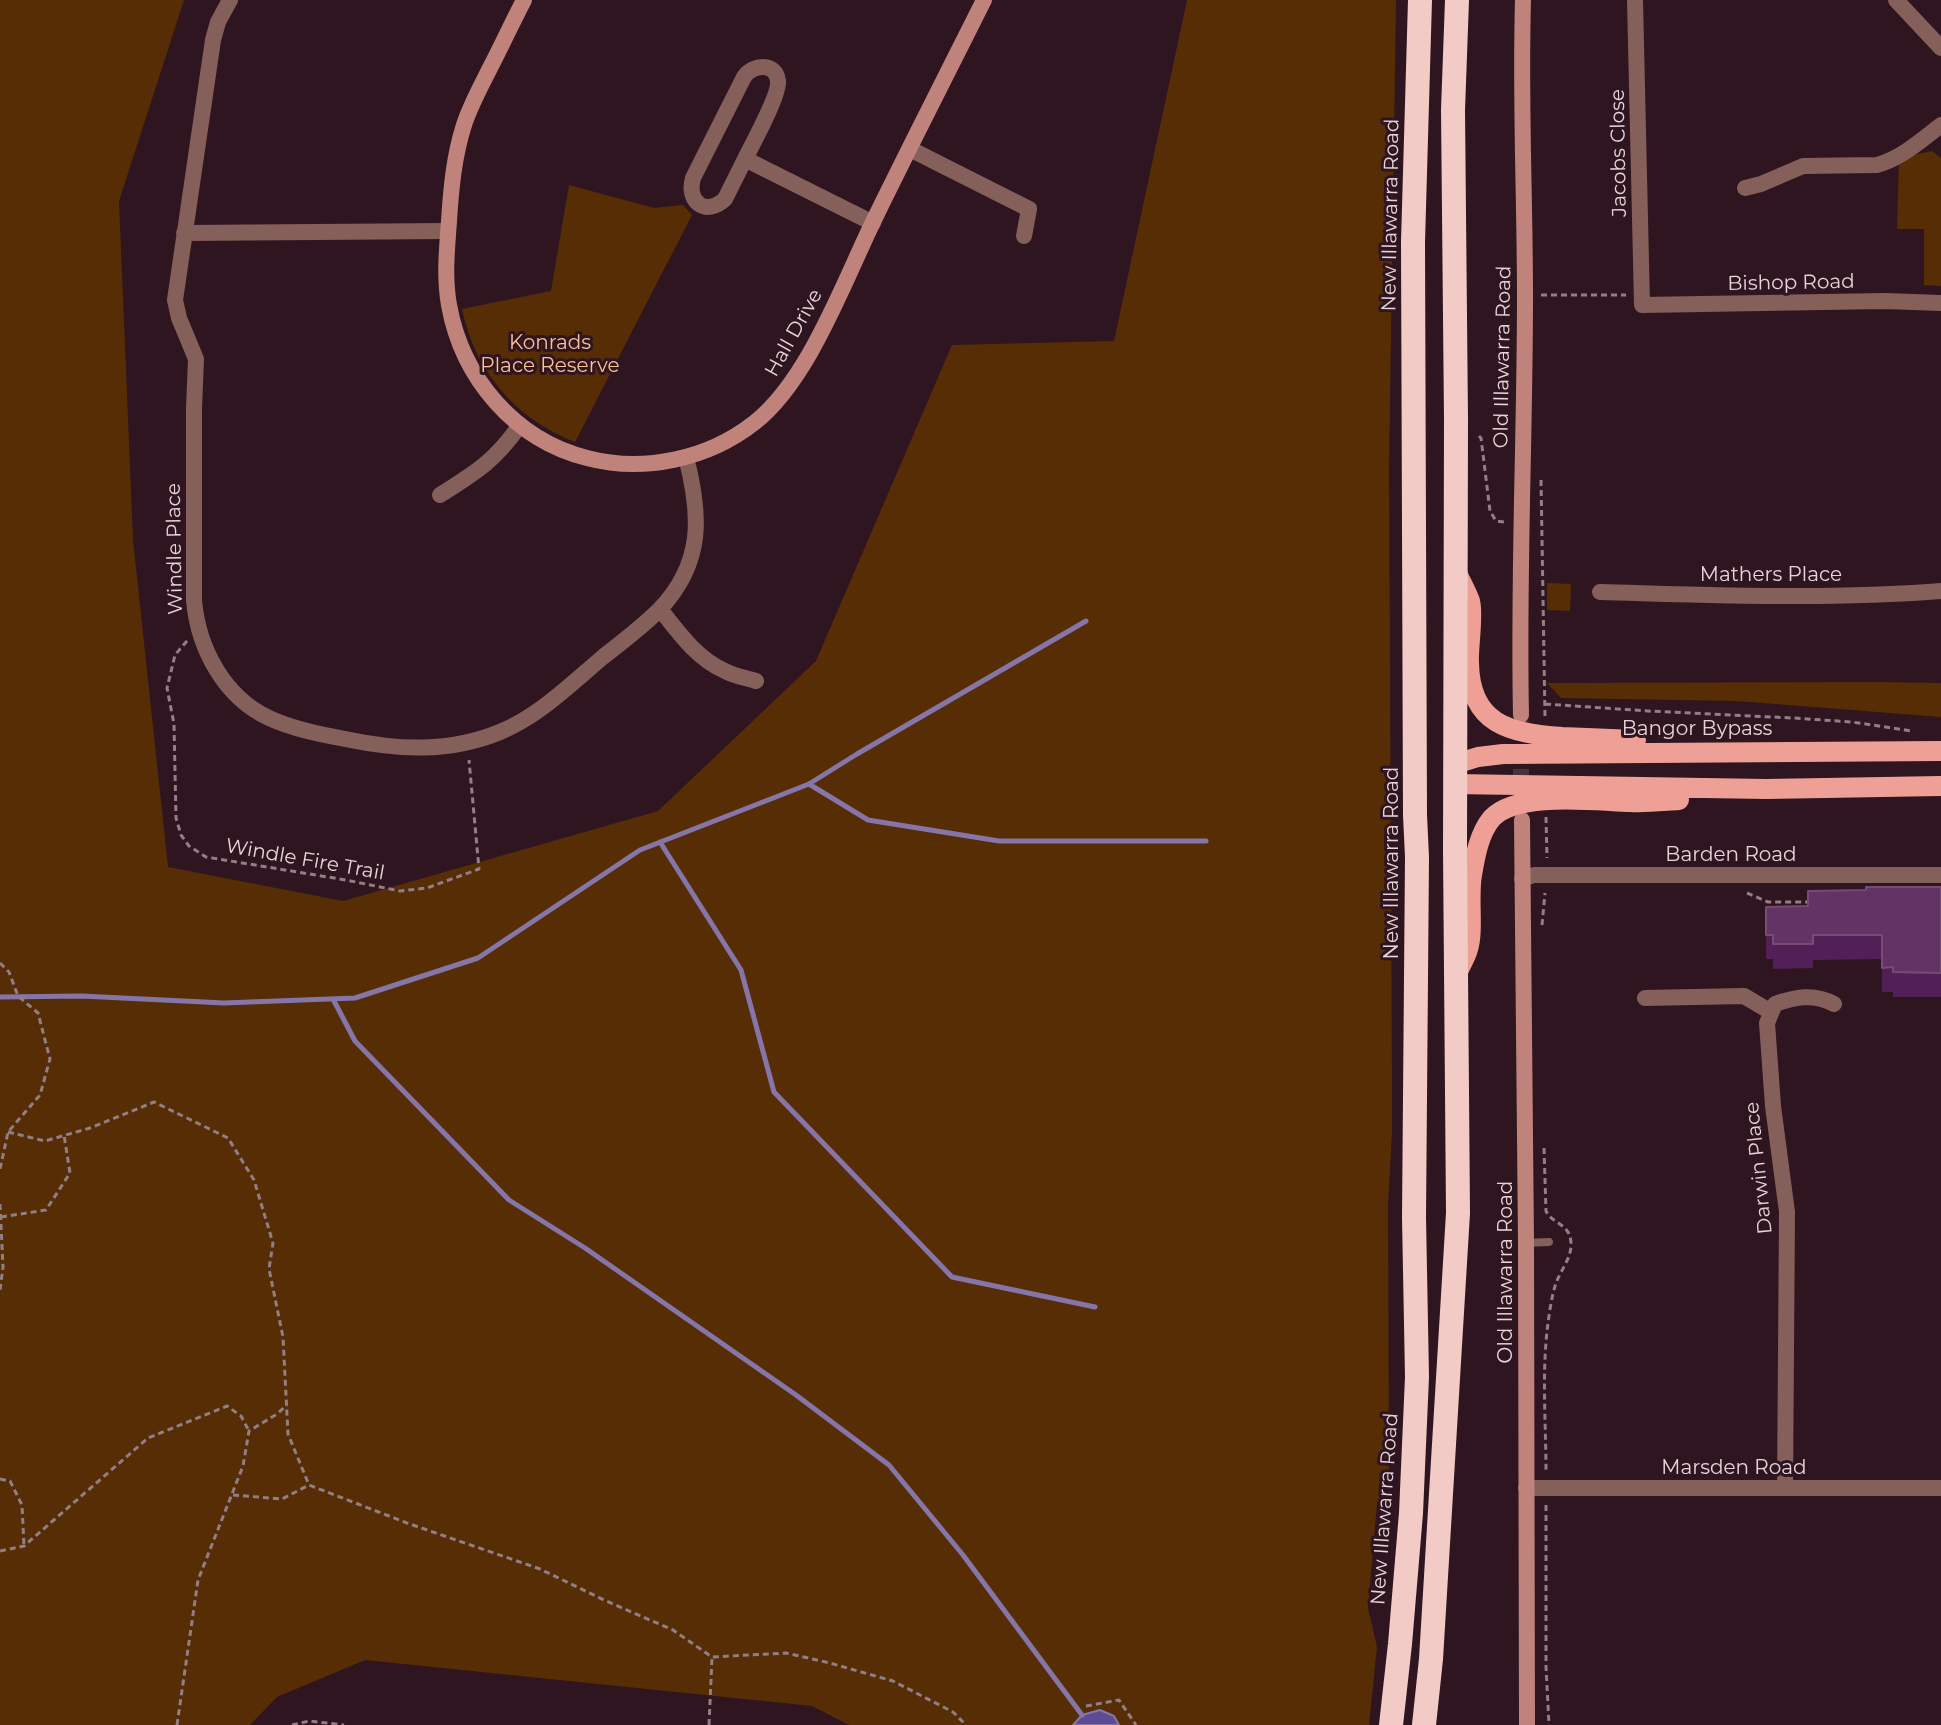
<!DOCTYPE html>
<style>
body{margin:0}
canvas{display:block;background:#2e151f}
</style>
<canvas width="1941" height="1725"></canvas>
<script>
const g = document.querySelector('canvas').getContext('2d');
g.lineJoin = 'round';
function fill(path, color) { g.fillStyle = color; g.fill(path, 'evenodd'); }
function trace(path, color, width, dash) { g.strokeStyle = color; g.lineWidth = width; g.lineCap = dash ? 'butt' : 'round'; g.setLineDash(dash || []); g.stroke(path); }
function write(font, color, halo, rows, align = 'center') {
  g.font = font + ' Montserrat,sans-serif'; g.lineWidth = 6; g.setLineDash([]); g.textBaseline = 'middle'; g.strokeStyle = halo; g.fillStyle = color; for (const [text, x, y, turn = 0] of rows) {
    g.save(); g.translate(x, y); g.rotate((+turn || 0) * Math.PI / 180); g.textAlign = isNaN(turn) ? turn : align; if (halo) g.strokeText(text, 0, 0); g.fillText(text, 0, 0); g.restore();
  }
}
const green = new Path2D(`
 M0,0H184L119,201L133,540L168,867L343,901L658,811L816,661L952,345L1114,341L1187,0H1396L1389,468L1392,1084V1134L1388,1204L1389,1475L1377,1503L1368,1608L1377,1647L1369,1725H849L812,1706L365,1660L277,1697L250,1725H0Z
 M1932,151L1941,158V286L1924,285V229H1897L1899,158Z
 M569,185L654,208L683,205L692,215L575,442C516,419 475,372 462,309L551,291Z
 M1547,583L1571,584L1570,611L1547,610Z
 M1874,682L1941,683V717L1737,701L1561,698L1547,683Z`);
const water = new Path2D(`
 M1100,1710L1114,1716L1119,1725H1073L1082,1715Z`);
const stream = new Path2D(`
 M809,784L868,820L999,841H1206
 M660,842L741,970L774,1092L952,1277L1095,1307
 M0,997L82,996L224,1003L355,998L478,958L640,850L809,784L857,754L1086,621
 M333,999L355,1041L509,1200L585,1248L796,1395L889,1465L963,1555L1082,1715`);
const secondaryTunnel = new Path2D(`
 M1521,721V794`);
const path = new Path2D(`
 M1541,295H1626
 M1479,436L1481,438L1490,511L1496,521L1504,522
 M1541,480L1545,716
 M187,641L175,655L167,688L174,724L176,818L181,835L189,846L206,857L346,880L400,891L427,888L479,869L469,760
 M1545,704L1648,711L1793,718L1852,722L1912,731
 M1546,817L1547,858
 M1747,893L1768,902H1809
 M1542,925L1545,893
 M0,963L9,972L18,996L38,1013L50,1059L40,1095L8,1132L0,1169
 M8,1132L45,1141L90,1128L154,1102L228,1138L254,1180L273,1243L269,1269L283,1337L288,1434L309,1485L407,1523L540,1569L604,1600L673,1630L712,1657L786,1653L830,1663L893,1681L953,1712L966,1725
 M1544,1148L1546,1211C1553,1225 1570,1223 1571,1243C1572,1257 1561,1270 1556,1283C1551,1298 1549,1316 1547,1331C1542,1378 1546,1426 1546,1473
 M0,1204L3,1267L0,1290
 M1,1217L46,1210L70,1173L64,1135
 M0,1479L10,1481L22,1505L24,1546
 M233,1495L282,1499L309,1485
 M1546,1505V1667L1549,1725
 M0,1551L24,1546L148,1438L227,1406L241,1416L249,1431
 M1086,1706L1119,1700L1136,1725
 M177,1725L198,1580L243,1466L249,1431L277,1414L287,1405
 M292,1725L309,1721L344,1725
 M709,1725L712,1657`);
const lane = new Path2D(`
 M1526,1243L1549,1242`);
const street = new Path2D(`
 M230,0L218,22L213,40L175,300L179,318L196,359L194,408V600C198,648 224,697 269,718C293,729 319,734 345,739C398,750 449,753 500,732C539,716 571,684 603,657C622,642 642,627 659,610C704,563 701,515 686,457
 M1635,0L1642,305L1884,301L1941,303
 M1896,0L1941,48
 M910,149L1029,209L1024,236
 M745,159C752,145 780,94 778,81C776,62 753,64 744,77L693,178C686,202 706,217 725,199L745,159L873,223
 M1745,188L1761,184L1803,166L1877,165C1900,159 1922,140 1941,125
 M184,233L448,231
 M440,495C476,472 495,461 520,425
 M1600,592C1713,595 1828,600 1941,591
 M660,609C678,632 697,659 725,671C734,676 746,678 756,681
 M1522,879L1534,875H1941
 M1645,998L1744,996L1771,1012
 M1526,1488H1941
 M1785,1488L1787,1212L1773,1106L1767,1023L1775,1004C1795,997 1814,993 1834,1004`);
const secondary = new Path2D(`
 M524,0C512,23 501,47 489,70C480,88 470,106 464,125C454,156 451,189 449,221C447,249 444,277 449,305C462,378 515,440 587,458C644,473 708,459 754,423C808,381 843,284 873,222C909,148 947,74 984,0
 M1521,715C1518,575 1525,436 1525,297C1525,198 1520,99 1523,0
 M1522,820L1526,1243L1527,1725`);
const primary = new Path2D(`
 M1457,573C1461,582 1467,592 1470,601C1474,616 1468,646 1469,663C1470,725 1510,733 1562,737C1587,738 1611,739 1636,740
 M1455,764L1478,757L1503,754L1941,751
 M1455,784L1766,789L1941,786
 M1458,972C1461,964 1466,957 1468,949C1474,931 1468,897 1472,875C1475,857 1479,833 1492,818C1517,791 1595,801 1630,802C1646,803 1663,801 1679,800`);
const highway = new Path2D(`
 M1391,1725L1400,1644L1411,1513L1417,1377L1414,1217L1417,857L1415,815L1413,242L1420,0
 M1424,1725L1431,1659L1458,1213L1455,850L1456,420L1453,110L1457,0`);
const wall = new Path2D(`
 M1941,887V997H1893V992H1882V959L1813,960V968L1773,969V959H1766V907L1808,906L1866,890Z`);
const building = new Path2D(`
 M1866,887H1941V973L1893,972V967L1882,968V935H1813V944H1773V935H1766V907L1808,906V891L1866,890Z`);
const streetNames = [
 ["Jacobs Close",1619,153,-91],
 ["New Illawarra Road",1391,215,-89],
 ["Bishop Road",1791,283,-1],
 ["Hall Drive",794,333,-61],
 ["Old Illawarra Road",1503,357,-89],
 ["Windle Place",175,549,-91],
 ["Mathers Place",1771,575],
 ["Bangor Bypass",1697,729],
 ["Barden Road",1731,855],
 ["Windle Fire Trail",305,860,10],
 ["New Illawarra Road",1392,863,-90],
 ["Darwin Place",1759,1168,-96],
 ["Old Illawarra Road",1506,1272,-90],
 ["Marsden Road",1734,1468],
 ["New Illawarra Road",1385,1509,-86]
];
const parkNames = [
 ["Konrads",550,343],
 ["Place Reserve",550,366]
];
fill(green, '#562d05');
fill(water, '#5d4c93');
trace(water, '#8675a8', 2);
trace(stream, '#8675a8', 5);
trace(secondaryTunnel, '#49323b', 16, [16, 8]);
trace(path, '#927e85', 3, [6, 4]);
trace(lane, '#855f5a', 8);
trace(street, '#855f5a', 16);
trace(secondary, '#c0837c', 16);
trace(primary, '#eea096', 20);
trace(highway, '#f2cbc6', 24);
fill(wall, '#522056');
fill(building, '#623364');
trace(building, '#764c76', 2);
write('20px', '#e5d4d9', '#2e151f', streetNames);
write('20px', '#f9c196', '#2e151f', parkNames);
</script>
